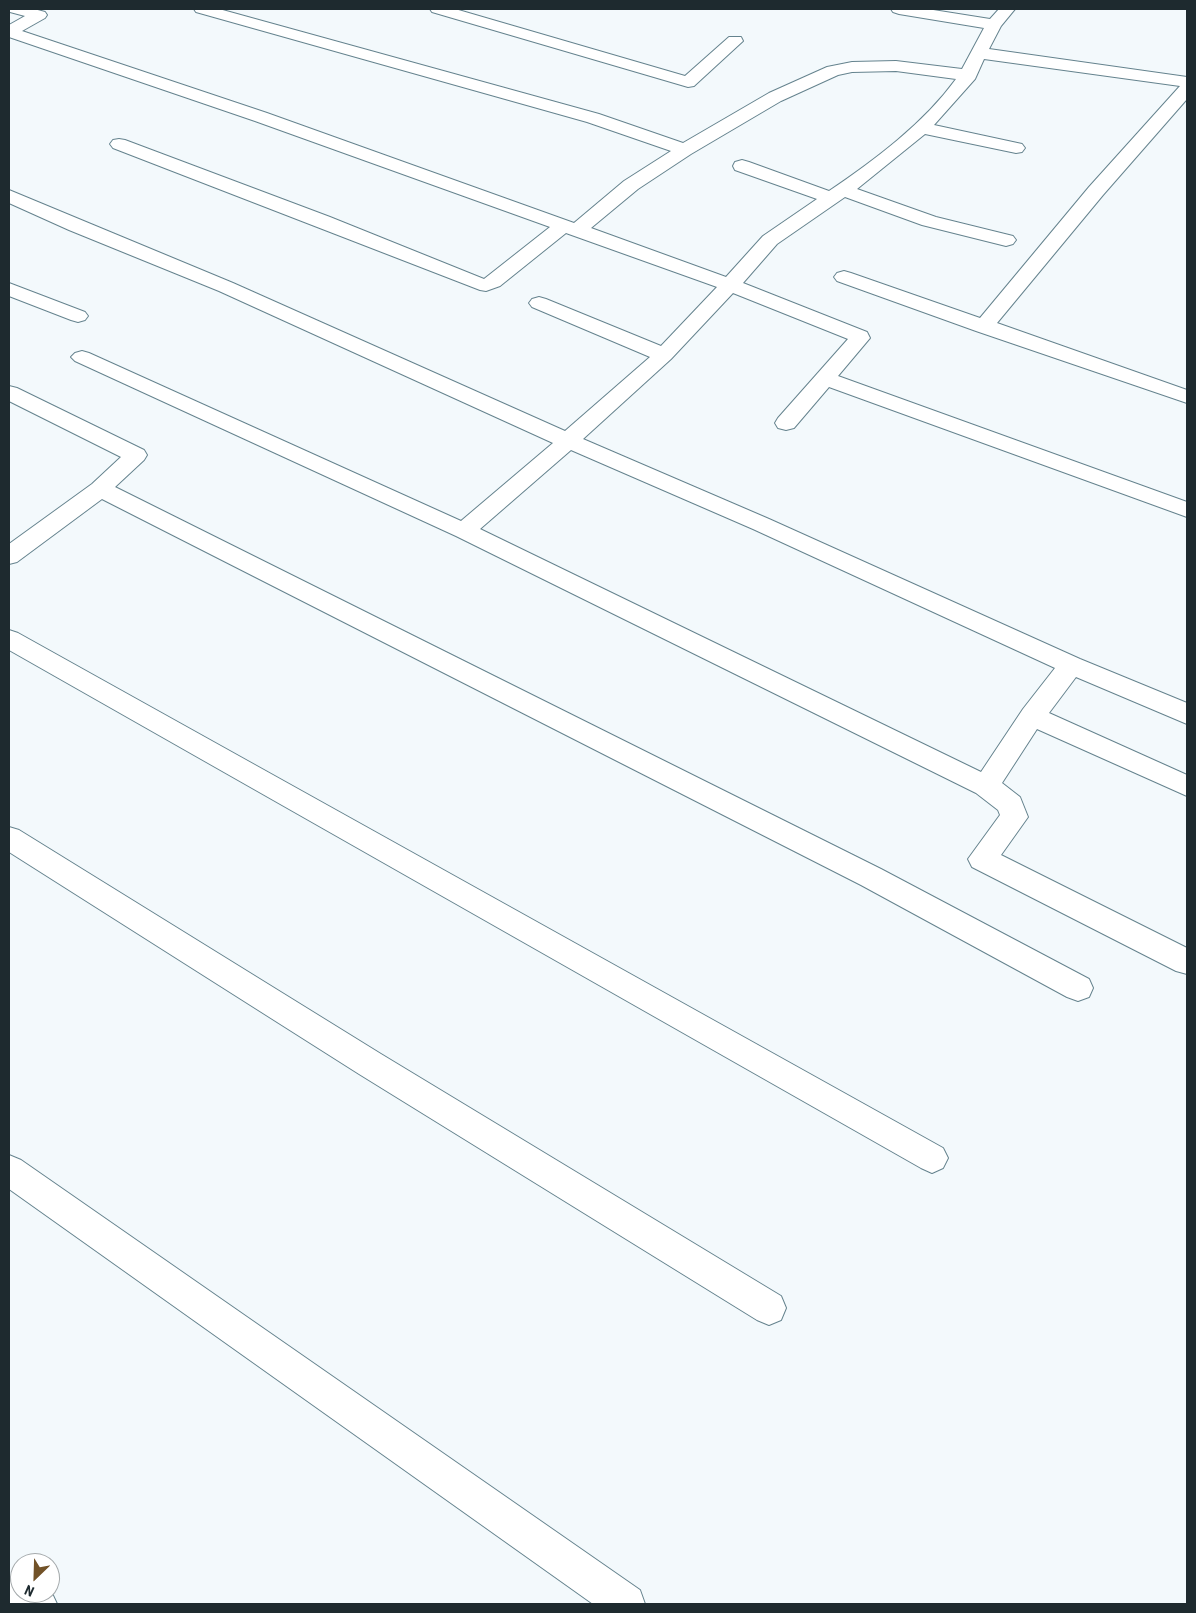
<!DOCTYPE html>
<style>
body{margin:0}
#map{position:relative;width:1196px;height:1613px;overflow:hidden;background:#f3f9fc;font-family:"Roboto Condensed",sans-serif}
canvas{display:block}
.frame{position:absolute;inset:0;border:10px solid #1e2a2f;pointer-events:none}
.north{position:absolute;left:10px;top:1553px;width:50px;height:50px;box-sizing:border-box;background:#fff;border:1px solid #a5aaac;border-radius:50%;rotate:204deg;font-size:14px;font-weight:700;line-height:20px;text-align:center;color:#1e2a2f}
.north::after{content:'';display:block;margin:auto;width:18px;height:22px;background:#725228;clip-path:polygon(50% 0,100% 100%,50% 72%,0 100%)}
</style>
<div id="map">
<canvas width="1196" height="1613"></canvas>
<div class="frame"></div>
<div class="north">N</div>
</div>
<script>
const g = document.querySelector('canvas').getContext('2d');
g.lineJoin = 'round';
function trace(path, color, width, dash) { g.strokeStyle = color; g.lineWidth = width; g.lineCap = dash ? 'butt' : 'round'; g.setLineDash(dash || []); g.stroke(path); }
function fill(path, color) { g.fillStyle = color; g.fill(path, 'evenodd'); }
const minor = new Path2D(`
 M9,9H34L45,12L47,15L45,18L22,31L267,113L574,223L624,181L671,151L587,122L196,12L194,9H219L599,114L683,143L769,93L827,67L852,62L896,61L962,69L984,28L899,14L893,12L891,9H927L990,19L999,9H1015L1001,26L989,49L1187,77V99L1103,195L997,323L1187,390V403L976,331L837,281L834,277L837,273L844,271L851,273L980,318L1089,187L1180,86L984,59L975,79L934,125L1022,144L1025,148L1022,152L1016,153L925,134L857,189L936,217L1013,236L1016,240L1013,244L1006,246L922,225L845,197L777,244L743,283L867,332L870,338L838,376L1187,502V517L829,387L794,428L786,430L778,428L775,423L778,418L848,339L733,293L671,359L583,439L769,519L1080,659L1187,703V724L1076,677L1049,713L1187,775V796L1037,729L1002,783L1020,797L1028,817L1001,855L1187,948V974L1176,971L972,867L968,859L1000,815L998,810L976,793L456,536L75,361L71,357L75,353L82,351L89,353L461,521L553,443L219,291L69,230L9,203V190L233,283L565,431L650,357L532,307L529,303L532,299L539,297L546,299L661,346L717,287L566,233L500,286L486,291L480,290L113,148L110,144L113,140L119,139L125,140L330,217L484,279L550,227L255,121L9,37V25L25,16L10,12ZM896,71L956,79C923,124 875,160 829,191L749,162L742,160L735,162L733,166L735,170L817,199L763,236L726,277L591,228L638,189L691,154L781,101L838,75L852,72ZM571,450L753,529L1055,668L1023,709L981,772L480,529Z
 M430,9H455L685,76L729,37H741L743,41L694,86L688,87L432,12Z
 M9,283L85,312L88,316L85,320L78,322L71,320L9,296Z
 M9,386L17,388L144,450L147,455L144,460L115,487L881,869L1089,979L1093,988L1089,997L1078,1001L1067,997L861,885L102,499L17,562L9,564V544L92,484L121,457L9,401Z
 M9,630L18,633L943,1148L948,1158L943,1168L932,1173L921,1168L9,650Z
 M9,827L19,830L381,1054L781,1296L786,1308L781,1320L769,1325L757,1320L359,1074L9,852Z
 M9,1155L21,1160L640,1590L645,1604H593L9,1189Z
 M20,1576V1593H50V1589L57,1604H10L9,1586L11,1579Z`);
trace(minor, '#65838e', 2);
fill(minor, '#fff');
</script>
